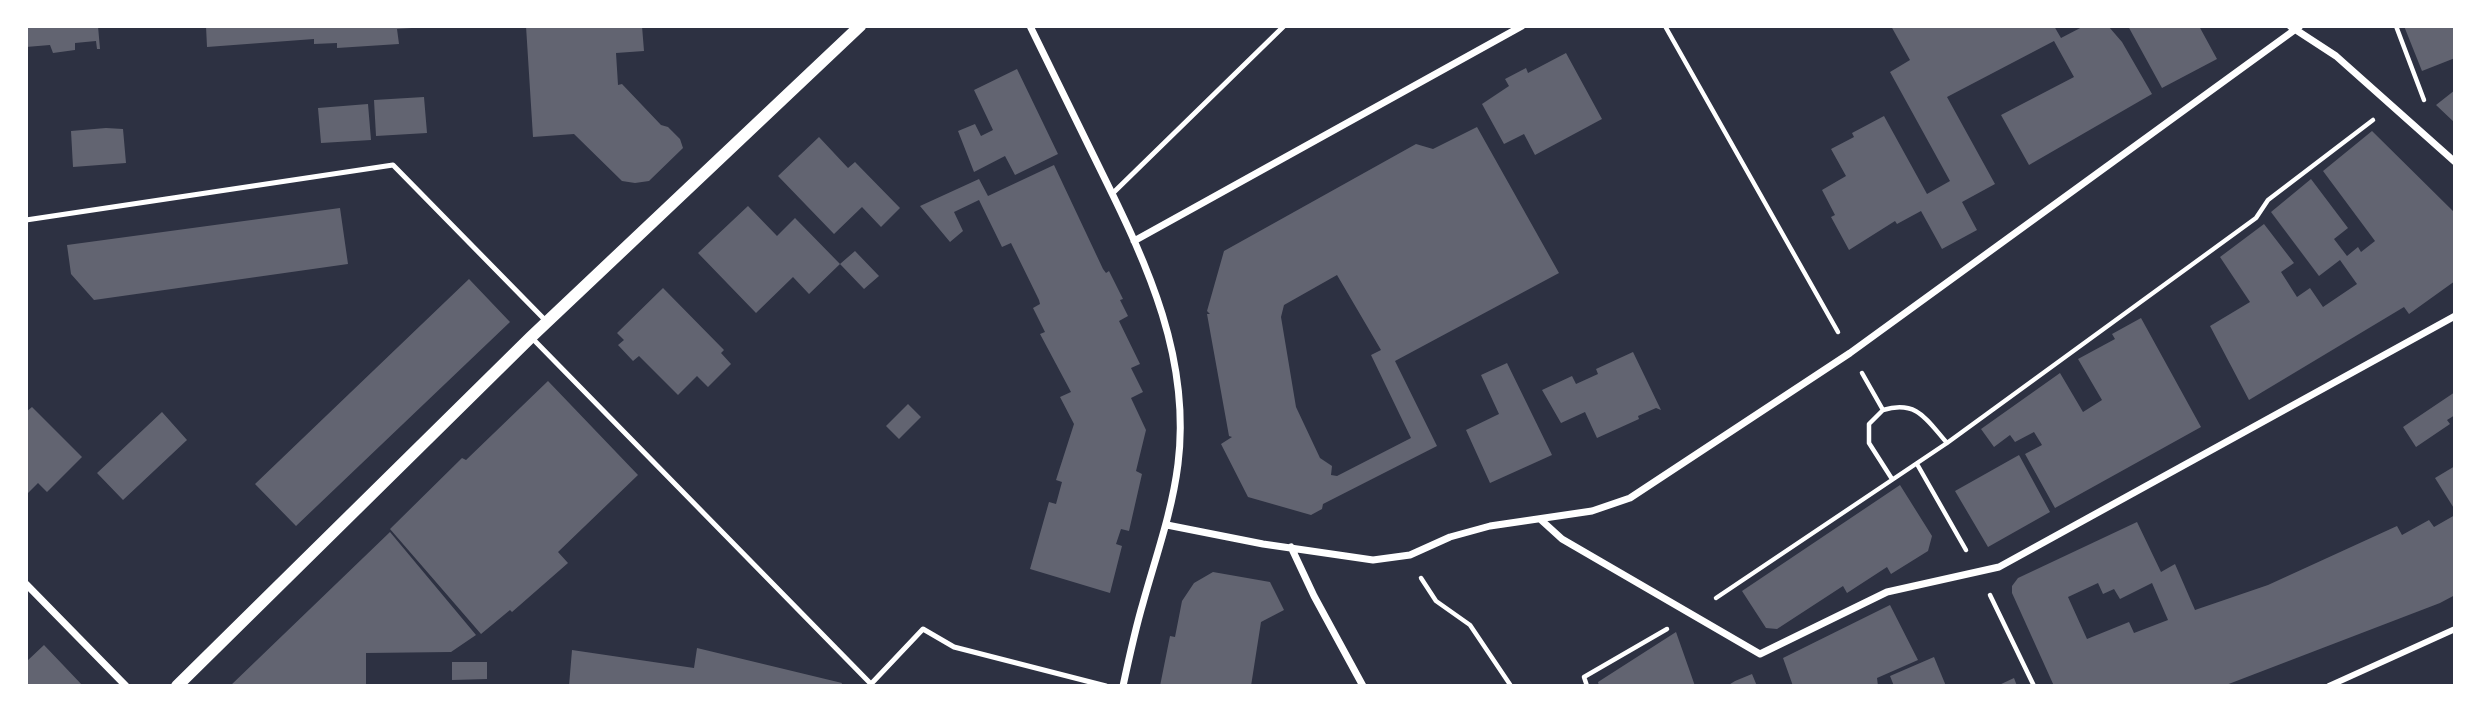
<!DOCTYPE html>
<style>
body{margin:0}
#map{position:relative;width:2481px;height:712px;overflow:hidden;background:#2d3142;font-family:Helvetica,sans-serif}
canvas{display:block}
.frame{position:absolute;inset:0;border:28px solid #fff;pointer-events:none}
</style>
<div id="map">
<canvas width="2481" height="712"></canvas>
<div class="frame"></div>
</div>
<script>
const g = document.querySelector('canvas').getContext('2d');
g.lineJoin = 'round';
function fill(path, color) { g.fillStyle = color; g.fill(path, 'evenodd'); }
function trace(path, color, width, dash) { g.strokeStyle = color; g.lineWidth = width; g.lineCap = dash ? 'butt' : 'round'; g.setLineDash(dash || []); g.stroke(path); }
const building = new Path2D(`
 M26,26H98L100,49H97L96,41L75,43V50L53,53L50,45L26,47Z
 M206,26H412V28L397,29L399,44L337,48V43L314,44V39L207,47Z
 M526,26H642L644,51L616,53L618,85L622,84L661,125L668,127L680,139L683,148L649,181L635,183L622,181L574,134L533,137Z
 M1891,26H2054L2061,38L2084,26L2109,27L2122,42L2152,94L2029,165L2001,115L2074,77L2054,41L1947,97L1995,184L1962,202L1977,230L1942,249L1921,211L1897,224L1895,221L1849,250L1831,217L1835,215L1822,190L1846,176L1831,149L1854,137L1852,133L1884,116L1927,194L1950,181L1890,72L1910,60Z
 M2128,26H2199L2217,59L2162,88Z
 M2404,26H2455V58L2422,71Z
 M1566,53L1602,119L1535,155L1524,134L1504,144L1482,104L1509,86L1505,79L1526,68L1528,73Z
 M1017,69L1058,154L1015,175L1005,156L974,172L958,131L975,124L981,136L993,130L974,90Z
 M2455,90V123L2436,105Z
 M424,97L427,133L376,136L374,100Z
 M368,104L371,140L321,143L318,108Z
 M1477,127L1559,273L1395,361L1437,446L1323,504L1322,509L1311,515L1248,497L1221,444L1232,437L1229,436L1207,314H1210L1207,311L1224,251L1416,144L1433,149ZM1337,275L1381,350L1371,355L1411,438L1337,476L1331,475L1332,466L1320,458L1296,407L1281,317L1284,305Z
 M106,128L123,129L126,163L73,167L71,131Z
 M2372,131L2455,213V281L2409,314L2404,307L2249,400L2210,326L2250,302L2220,257L2264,224L2294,263L2281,272L2297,297L2310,288L2323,307L2357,284L2340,260L2319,276L2271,212L2311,179L2348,228L2334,239L2347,256L2358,247L2361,252L2375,241L2323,171Z
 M819,137L848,168L855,162L900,208L881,227L862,207L834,234L778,176Z
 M1054,165L1103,269L1106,273L1109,271L1123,299L1120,300L1128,316L1119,321L1140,364L1131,368L1143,392L1131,398L1146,430L1136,471L1142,474L1129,531L1121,529L1116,544L1122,546L1110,593L1030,569L1049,502L1056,504L1062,482L1056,480L1074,424L1060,397L1071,392L1040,334L1045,332L1033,308L1040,304L1039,300L1011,243L1002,247L979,200L954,212L963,231L950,242L920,206L979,179L988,196Z
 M748,206L777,236L795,218L840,264L855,251L879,276L864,289L840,264L809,294L793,277L756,313L698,253Z
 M340,208L348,264L94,300L71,274L67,245Z
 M469,279L510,322L296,526L255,484Z
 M663,288L724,350L721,353L731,364L708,387L697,376L678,395L639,356L633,361L618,345L624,340L617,333Z
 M2141,318L2201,427L2055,508L2025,454L2042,445L2034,432L2015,442L2010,435L1994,447L1981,429L2060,373L2083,412L2102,400L2078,359L2115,339L2112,334Z
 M1633,352L1661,410L1656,408L1638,416L1639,419L1597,438L1585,412L1561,423L1542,390L1572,376L1576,384L1598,374L1596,369Z
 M1507,363L1552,455L1490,483L1466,430L1499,414L1481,375Z
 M548,381L638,475L558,552L568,563L512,612L510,610L481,634L390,529L462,458L466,460Z
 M2455,392V415L2447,420L2450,424L2416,447L2403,427Z
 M908,404L921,417L899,439L886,426Z
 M32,407L82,457L47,492L38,483L26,495V412Z
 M162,412L187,440L123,500L97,473Z
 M2019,455L2050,512L1988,547L1955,491Z
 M2455,466V510L2435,478Z
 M1900,485L1932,536L1928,551L1891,574L1887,567L1847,593L1843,586L1777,629L1766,628L1742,591Z
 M2455,515V595L2440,603L2226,685L2054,686L2012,593V586L2018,578L2137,522L2161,572L2175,564L2195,610L2268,585L2397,526L2402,535L2429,520L2434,527ZM2098,583L2103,594L2114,589L2120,599L2152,583L2168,620L2134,633L2129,622L2087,639L2068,597Z
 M390,532L476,635L451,652L366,653V686H230Z
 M1213,572L1270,582L1284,610L1261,622L1251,686H1160L1170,636L1175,637L1182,601L1194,583Z
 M1890,605L1918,660L1877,678L1878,686H1793L1783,658Z
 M1676,632L1695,686H1599L1598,682Z
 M44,645L83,686H26V662Z
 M697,648L842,683L841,686H569L572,650L694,668Z
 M1934,657L1946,686H1894L1890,676Z
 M452,662H487V679L452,680Z
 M1752,674L1757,686H1727L1735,681Z
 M2014,678L2017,686H1997Z`);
const path = new Path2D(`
 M1665,26L1838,332
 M2396,26L2424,100
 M1862,373L1883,410C1917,400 1926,419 1947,443
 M1883,410L1869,424V443L1892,479
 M1917,464L1966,550
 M1421,578L1436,601L1470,625L1511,686
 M1990,595L2034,686
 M1716,598L1947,443L2256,218L2268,200L2373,120
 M1587,686L1584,677L1667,629`);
const service = new Path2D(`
 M1112,194L1284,26
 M26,220L393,165L547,322
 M531,337L871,684L923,629L954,647L1106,686`);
const pedestrian = new Path2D(`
 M2329,686L2455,629`);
const minor = new Path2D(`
 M1030,26C1054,76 1079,125 1103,175C1148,266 1191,359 1178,464C1172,512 1156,556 1143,603C1135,630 1129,658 1123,686
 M2290,26L2336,56L2455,162
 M1134,241L1522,26
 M1540,519L1562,539L1760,654L1887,592L1999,567L2455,316
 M1167,525L1263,544L1373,560L1410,555L1450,537L1490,526L1592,511L1630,498L1850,353L2300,26
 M1291,547L1314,596L1363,686
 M26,584L126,686`);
const tertiary = new Path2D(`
 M177,686L531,337L860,26`);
fill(building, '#626471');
trace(path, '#fff', 4.5);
trace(service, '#fff', 5);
trace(pedestrian, '#fff', 6);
trace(minor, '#fff', 7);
trace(tertiary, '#fff', 12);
</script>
